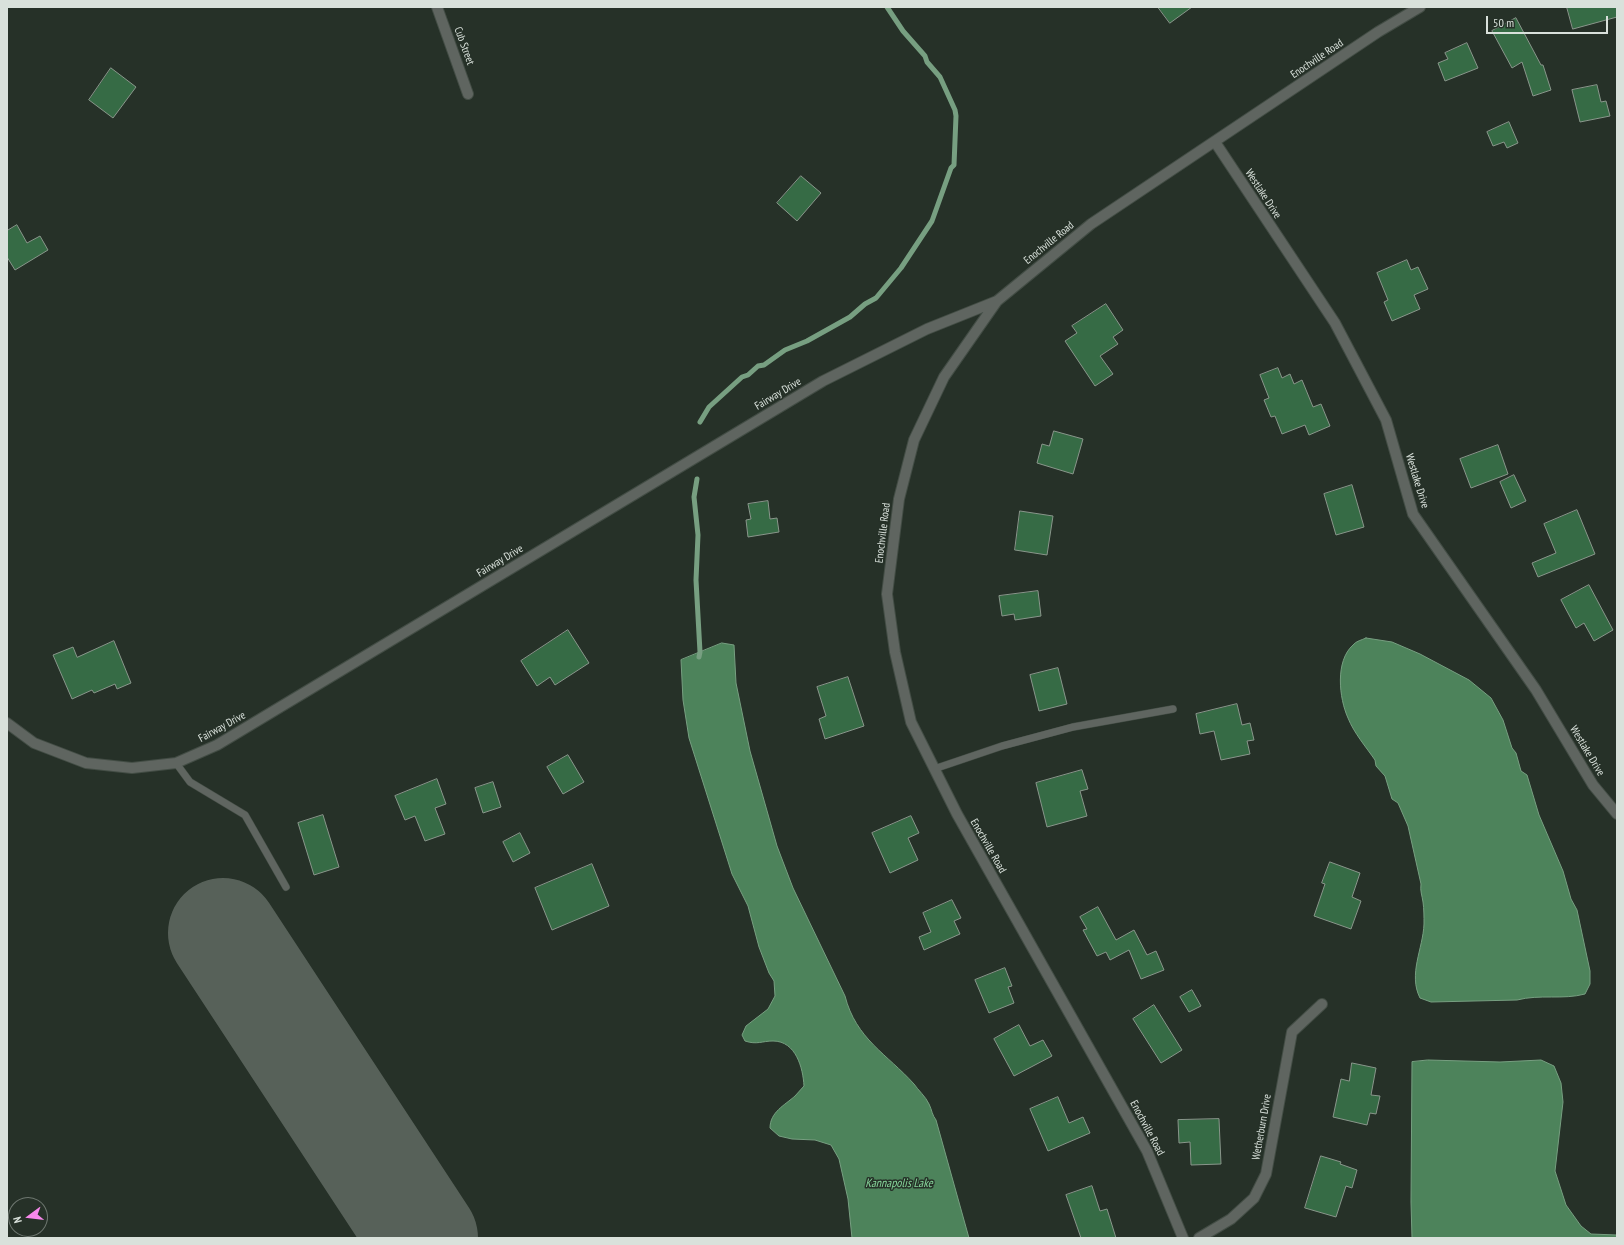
<!DOCTYPE html>
<style>
body{margin:0}
#map{position:relative;width:1624px;height:1245px;overflow:hidden;background:#263128;font-family:"PT Sans Narrow",sans-serif}
canvas{display:block}
.frame{position:absolute;inset:0;border:8px solid #d9e1db;pointer-events:none}
.north{position:absolute;left:8px;top:1197px;width:40px;height:40px;box-sizing:border-box;background:#263128;border:1px solid #6e7770;border-radius:50%;rotate:255deg;font-size:11px;font-weight:700;line-height:16px;text-align:center;color:#d9e1db}
.north::after{content:'';display:block;margin:auto;width:14px;height:18px;background:#f788eb;clip-path:polygon(50% 0,100% 100%,50% 72%,0 100%)}
.scale{position:absolute;left:1486px;top:16px;width:122px;height:18px;box-sizing:border-box;border:2px solid #d9e1db;border-top:0;padding-left:5px;font-size:12px;line-height:14px;white-space:nowrap;color:#d9e1db;-webkit-text-stroke:3px #263128;paint-order:stroke}
</style>
<div id="map">
<canvas width="1624" height="1245"></canvas>
<div class="frame"></div>
<div class="north">N</div>
<div class="scale">50 m</div>
</div>
<script>
const g = document.querySelector('canvas').getContext('2d');
g.lineJoin = 'round';
function fill(path, color) { g.fillStyle = color; g.fill(path, 'evenodd'); }
function trace(path, color, width, dash) { g.strokeStyle = color; g.lineWidth = width; g.lineCap = dash ? 'butt' : 'round'; g.setLineDash(dash || []); g.stroke(path); }
function write(font, color, halo, rows, align = 'center') {
  g.font = font + ' "PT Sans Narrow",sans-serif'; g.lineWidth = 3; g.setLineDash([]); g.textBaseline = 'middle'; g.strokeStyle = halo; g.fillStyle = color; for (const [text, x, y, turn = 0] of rows) {
    g.save(); g.translate(x, y); g.rotate((+turn || 0) * Math.PI / 180); g.textAlign = isNaN(turn) ? turn : align; if (halo) g.strokeText(text, 0, 0); g.fillText(text, 0, 0); g.restore();
  }
}
const water = new Path2D(`
 M1366,638L1392,642L1420,654L1469,680L1491,698L1503,720L1512,748L1516,753L1521,771L1527,775L1539,815L1563,871L1571,899L1577,910L1590,971V984L1585,994C1563,1000 1540,994 1517,1000L1431,1002L1420,998C1408,974 1423,949 1424,924C1424,917 1424,909 1423,902C1422,895 1420,891 1421,884L1408,826L1398,803L1392,799L1385,776L1376,766L1375,760C1366,747 1354,733 1348,718C1339,698 1335,661 1353,645C1356,641 1362,640 1366,638Z
 M722,643L734,645L736,683L750,751L777,846L793,888L845,996C856,1039 887,1054 914,1084C918,1090 926,1097 929,1104C932,1110 932,1115 936,1120L969,1238H852L848,1199L839,1159L831,1145L815,1140L792,1139L779,1136L770,1128C770,1112 785,1105 795,1096C798,1093 801,1089 804,1086C803,1068 796,1041 773,1041C762,1041 757,1045 745,1041L742,1035L746,1026L768,1009L775,996L774,981L769,973L759,947L748,906L732,874L689,738L683,700L681,660Z
 M1428,1060L1500,1062L1541,1060L1554,1066L1561,1083L1563,1102L1555,1171L1566,1205L1581,1226L1591,1234L1617,1235V1238H1412L1411,1202L1412,1062Z`);
const stream = new Path2D(`
 M700,422L709,407L742,377L748,375L758,366L764,365L785,350L807,341L850,317L865,304L876,298L901,268L932,221L951,168L954,165L956,116L955,110L940,77L927,62L925,56L903,31L887,7
 M697,479L694,497L698,535L696,580L700,652L699,657`);
const runway = new Path2D(`
 M223,933L423,1238`);
const building = new Path2D(`
 M1158,7H1192L1170,23Z
 M1567,7H1617V17L1573,29Z
 M1516,18L1541,65H1543L1551,90L1533,96L1522,62L1512,68L1492,31Z
 M1467,43L1478,68L1445,81L1438,63L1448,59L1445,53Z
 M111,68L136,87L113,118L89,100Z
 M1597,85L1601,102L1606,101L1610,116L1580,122L1572,90Z
 M1509,122L1518,143L1507,148L1504,142L1493,146L1487,132Z
 M801,176L821,193L797,221L777,203Z
 M17,225L27,243L40,236L48,250L15,270L7,257V231Z
 M1407,260L1411,270L1418,267L1428,289L1414,295L1420,309L1392,321L1384,302L1388,300L1377,273Z
 M1106,304L1123,330L1113,337L1118,344L1100,356L1113,374L1095,386L1065,341L1077,333L1072,326Z
 M1278,368L1282,378L1290,374L1294,384L1302,380L1313,407L1321,404L1330,426L1309,435L1305,425L1282,434L1275,416L1271,417L1264,400L1269,398L1260,375Z
 M1054,431L1083,439L1073,474L1037,463L1042,444L1049,446Z
 M1498,445L1508,474L1471,488L1460,459Z
 M1514,475L1526,501L1511,508L1500,482Z
 M1352,485L1364,527L1336,535L1324,494Z
 M768,501L770,519L777,518L779,532L748,537L746,520L751,519L748,504Z
 M1577,510L1595,554L1538,577L1532,563L1556,553L1544,524Z
 M1020,511L1053,516L1047,555L1015,550Z
 M1589,585L1613,630L1594,641L1584,623L1576,628L1561,600Z
 M1038,591L1041,616L1015,620L1014,614L1002,616L999,596Z
 M568,630L589,663L555,685L550,677L537,686L521,661Z
 M114,641L131,683L117,689L115,684L94,693L92,690L72,699L53,655L73,647L77,657Z
 M1058,668L1067,704L1039,711L1030,675Z
 M848,677L864,726L825,739L819,719L826,716L817,687Z
 M1237,704L1242,725L1250,723L1254,740L1247,741L1250,754L1221,760L1214,731L1200,734L1196,714Z
 M568,755L584,782L563,794L547,767Z
 M1082,770L1088,789L1080,791L1087,816L1047,827L1036,783Z
 M437,779L446,804L435,808L445,834L425,841L415,816L405,820L395,796Z
 M493,782L501,807L483,813L475,788Z
 M323,815L339,867L314,875L298,823Z
 M911,816L919,833L908,838L918,860L890,873L872,833Z
 M520,833L530,853L513,862L503,842Z
 M1330,862L1360,873L1352,897L1361,901L1351,929L1314,916L1325,884L1322,883Z
 M592,864L609,906L552,930L535,888Z
 M952,900L961,918L954,921L960,934L924,950L919,937L931,932L923,913Z
 M1098,907L1116,940L1134,930L1147,955L1156,951L1164,970L1141,979L1129,950L1110,960L1106,952L1097,956L1083,930L1087,929L1080,917Z
 M1005,968L1012,986L1008,987L1014,1003L989,1013L975,980Z
 M1192,990L1201,1006L1189,1012L1180,997Z
 M1154,1005L1182,1050L1161,1063L1133,1019Z
 M1019,1025L1030,1046L1043,1040L1052,1056L1014,1076L994,1039Z
 M1352,1063L1376,1068L1371,1095L1380,1096L1376,1114L1370,1113L1367,1125L1333,1117L1341,1079L1349,1081Z
 M1058,1097L1069,1123L1083,1117L1090,1133L1048,1151L1030,1109Z
 M1219,1119L1221,1164L1191,1165L1190,1142L1179,1143L1178,1120Z
 M1321,1156L1341,1162L1340,1164L1357,1170L1352,1188L1346,1186L1336,1217L1305,1208Z
 M1092,1186L1100,1211L1107,1209L1116,1238H1081L1066,1195Z`);
const lane = new Path2D(`
 M176,763L190,782L245,815L286,887
 M934,769L1002,746L1073,727L1173,709`);
const street = new Path2D(`
 M437,7L468,94
 M1215,142L1335,323L1386,420L1413,514L1536,690L1593,785L1617,814
 M7,723L34,743L86,763L132,768L176,763L217,745L823,381L927,329L997,301
 M1183,1238L1147,1151L957,814L911,722L895,652L887,594L899,499L914,440L944,377L997,301L1091,224L1378,32L1420,7
 M1199,1238L1231,1219L1254,1198L1266,1174L1292,1032L1322,1004`);
const streetNames = [
 ["Cub Street",464,46,70],
 ["Enochville Road",1317,59,-34],
 ["Westlake Drive",1263,194,57],
 ["Enochville Road",1049,243,-39],
 ["Fairway Drive",778,394,-31],
 ["Westlake Drive",1417,481,73],
 ["Enochville Road",883,533,-83],
 ["Fairway Drive",500,561,-31],
 ["Fairway Drive",222,727,-29],
 ["Westlake Drive",1587,751,59],
 ["Enochville Road",988,846,60],
 ["Wetherburn Drive",1262,1127,-80],
 ["Enochville Road",1147,1128,62]
];
const waterNames = [
 ["Kannapolis Lake",899,1184]
];
fill(water, '#4d835b');
trace(water, '#779f81', 1);
trace(stream, '#779f81', 5);
trace(runway, '#576159', 110);
fill(building, '#366b45');
trace(building, '#89968b', 1);
trace(lane, '#434d45', 8);
trace(street, '#434d45', 12);
trace(lane, '#5f6560', 7);
trace(street, '#5f6560', 10);
write('11px', '#d9e1db', '#263128', streetNames);
write('italic 12px', '#85d399', '#263128', waterNames);
</script>
